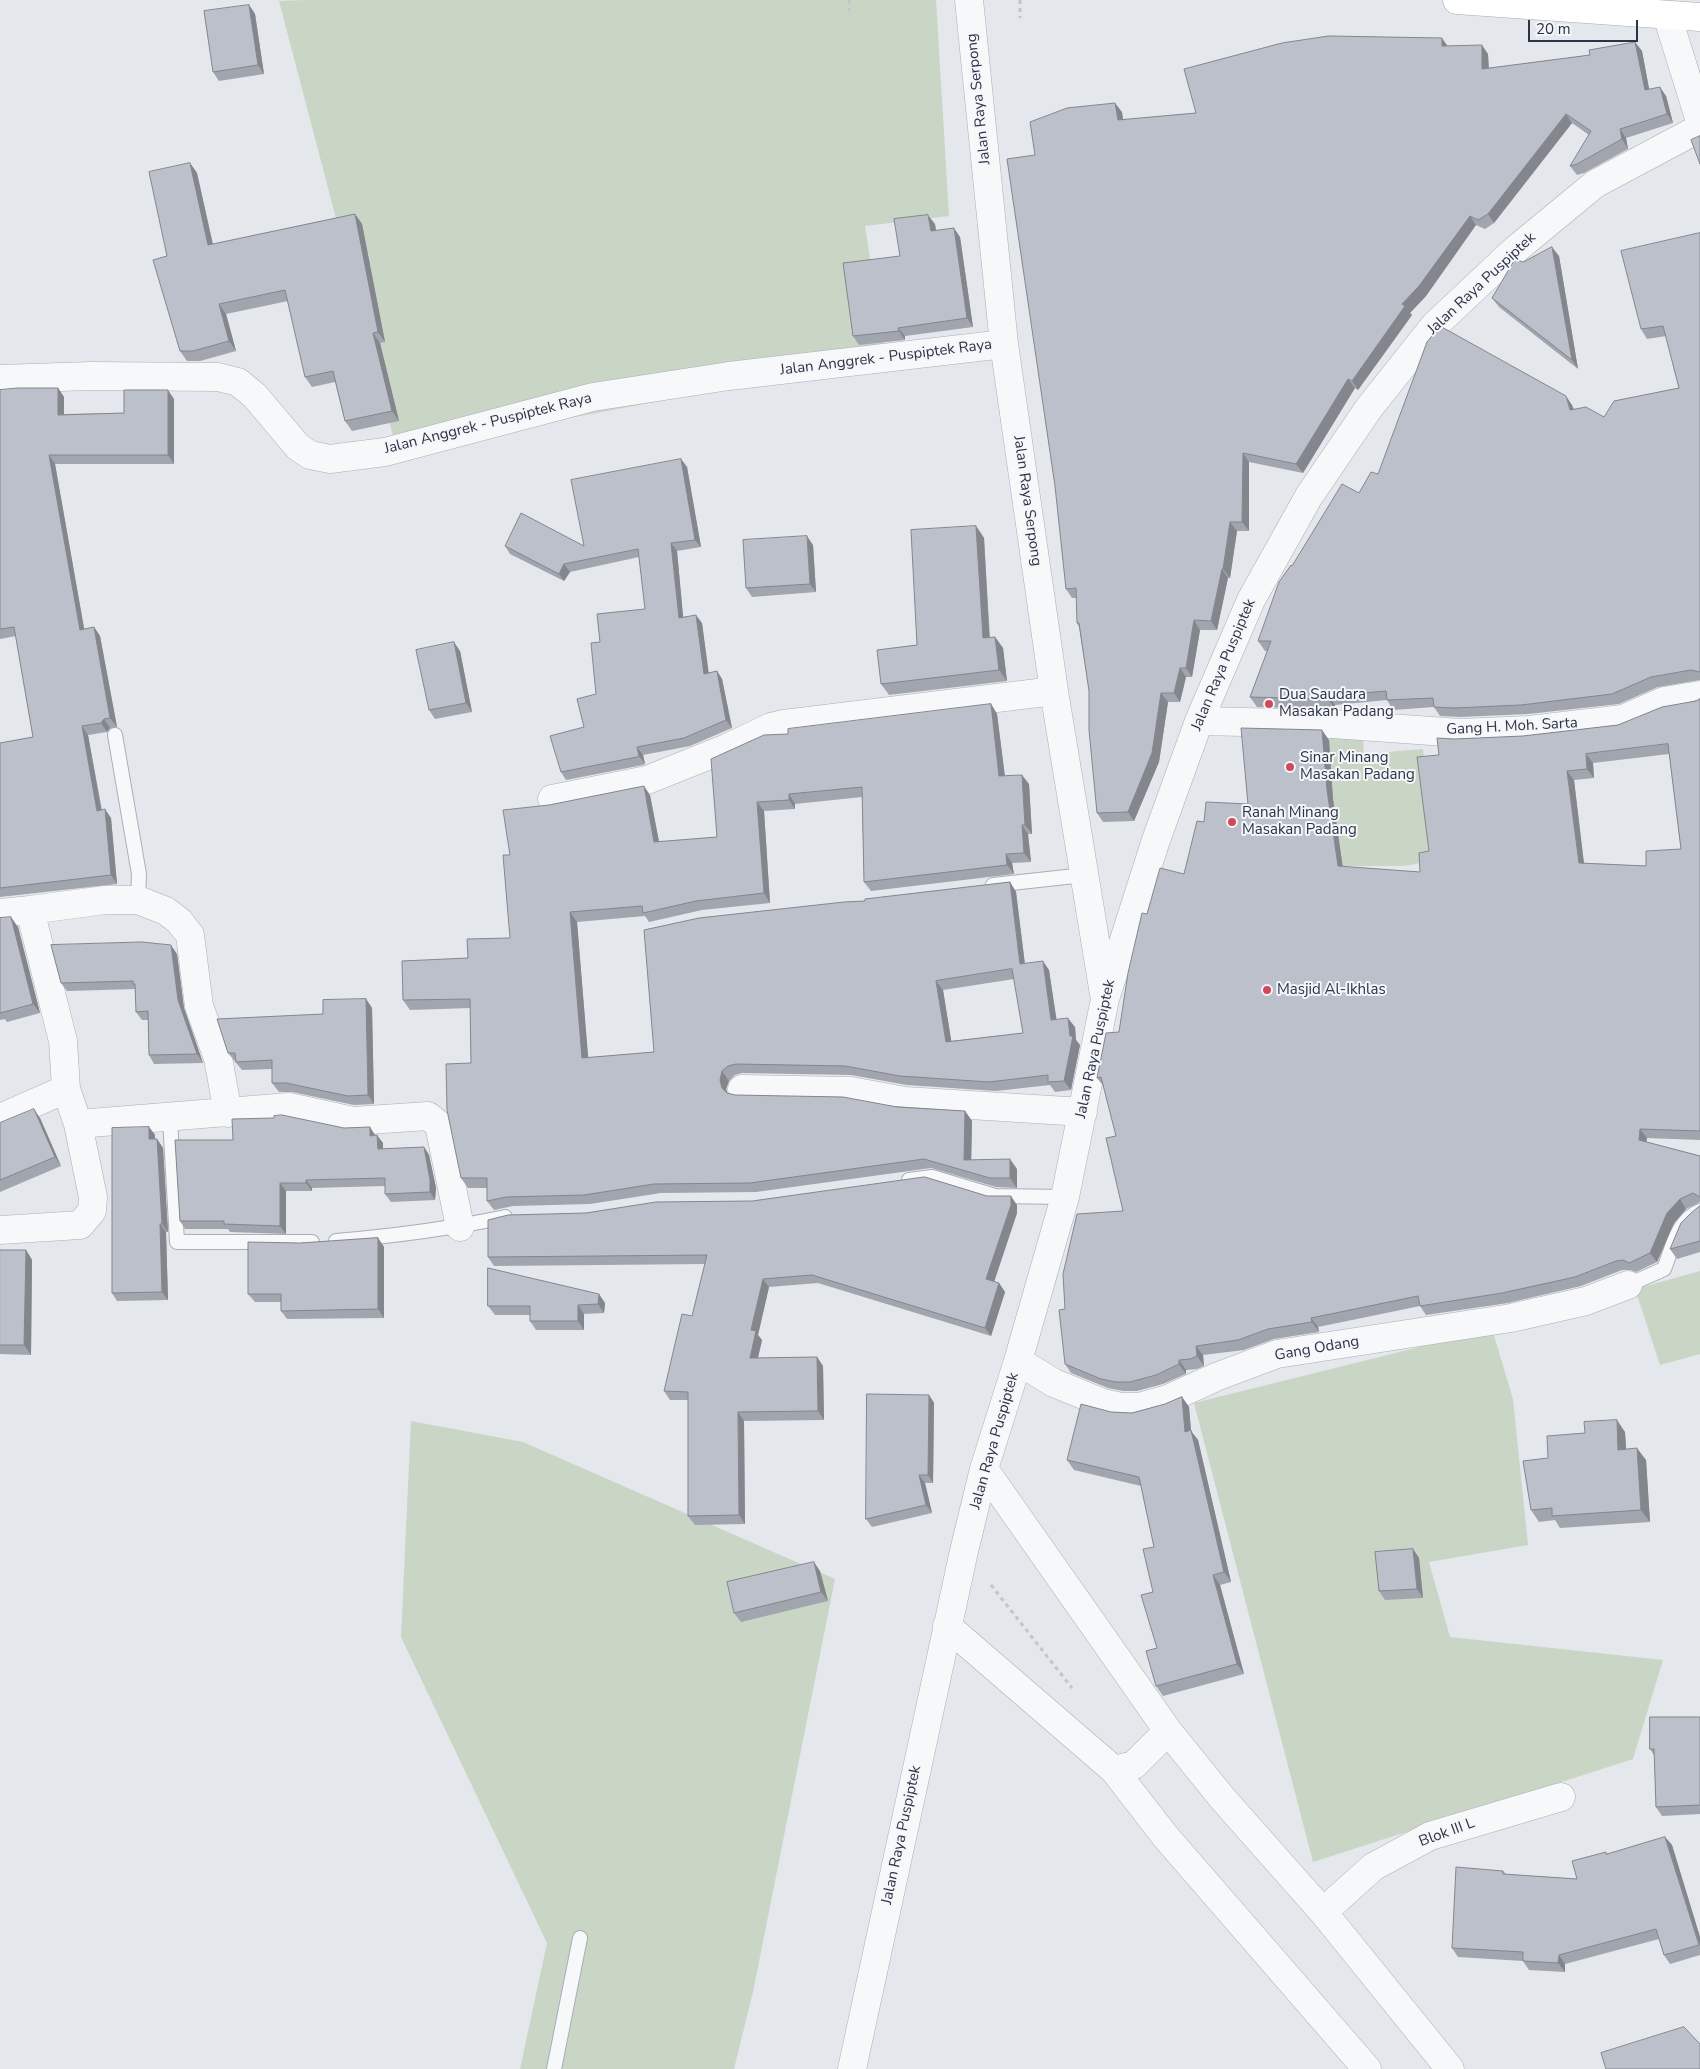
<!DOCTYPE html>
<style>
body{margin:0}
#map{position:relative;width:1700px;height:2069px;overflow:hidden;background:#e4e7ec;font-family:"Nunito Sans",sans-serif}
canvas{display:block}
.scale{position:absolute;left:1528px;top:20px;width:110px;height:22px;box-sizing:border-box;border:2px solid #2b3445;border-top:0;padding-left:6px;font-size:15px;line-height:18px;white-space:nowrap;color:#2b3445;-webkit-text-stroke:4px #f4f6f9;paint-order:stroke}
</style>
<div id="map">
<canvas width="1700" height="2069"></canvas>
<div class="scale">20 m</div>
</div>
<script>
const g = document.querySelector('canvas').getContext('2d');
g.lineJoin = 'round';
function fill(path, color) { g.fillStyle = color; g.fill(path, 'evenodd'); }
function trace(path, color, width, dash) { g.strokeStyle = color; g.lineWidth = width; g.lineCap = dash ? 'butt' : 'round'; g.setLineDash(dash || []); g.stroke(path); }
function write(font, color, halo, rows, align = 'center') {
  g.font = font + ' "Nunito Sans",sans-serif'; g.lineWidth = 4; g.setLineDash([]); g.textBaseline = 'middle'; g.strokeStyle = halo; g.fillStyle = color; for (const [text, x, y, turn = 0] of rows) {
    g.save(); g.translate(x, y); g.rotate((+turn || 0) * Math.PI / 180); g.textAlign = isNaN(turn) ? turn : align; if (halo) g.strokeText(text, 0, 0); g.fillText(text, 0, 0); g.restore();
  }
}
const green = new Path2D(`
 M304,0H936L949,216L865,226L885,358L397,451L279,1Z
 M1328,729L1363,738L1364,754L1423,749L1435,860L1405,866H1343L1333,799Z
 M1700,1271V1354L1660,1365L1635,1289Z
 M1492,1329L1513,1399L1528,1545L1429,1562L1450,1637L1663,1660L1633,1759L1313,1862L1194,1403Z
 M411,1421L523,1442L835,1579L753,1992L734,2069H520L547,1943L401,1637Z`);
const path = new Path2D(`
 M849,0V11
 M1020,0V18
 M991,1585L1072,1688`);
const lane = new Path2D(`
 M115,735L139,874L138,900
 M993,885L1084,875
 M170,1118L177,1242H312
 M909,1180L932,1177L995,1196L1065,1197
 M336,1241C393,1236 449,1229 505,1217
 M1628,1285L1664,1269C1672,1249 1677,1220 1700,1211
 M554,2069L580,1938`);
const street = new Path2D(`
 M969,0L1004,344L1054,691L1104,994
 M1667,15L1700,121
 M0,379L91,376L218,377L238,382L255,396L298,447L310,455L330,459L385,452L593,397L729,376L1004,344
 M1199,721L1332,724L1460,733L1529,730L1623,719L1664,701L1700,695
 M552,799L647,780L727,748L771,727L784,724L1054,691
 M30,910L105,900H138L166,911L179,921L190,935L199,1006L218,1058L228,1113
 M0,913L30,910L63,1041L66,1089L78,1124L93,1197L92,1211L80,1225L0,1230
 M742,1089L851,1091L905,1101L1083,1112
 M0,1118L66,1089
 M78,1124L289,1107L353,1121L428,1116L439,1125L460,1227
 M1018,1361L1054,1383L1103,1403L1121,1407H1139L1168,1399L1216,1377L1277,1354L1511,1318L1586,1301L1628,1285
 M984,1469L1168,1731L1223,1799L1323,1912L1450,2069
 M947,1626L1114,1770L1165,1836L1367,2069
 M1114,1770L1134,1765L1168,1731
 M1323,1912L1373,1867L1430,1836L1561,1797
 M852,2069L964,1551L984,1469L1018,1361L1065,1197L1105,999L1156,840L1199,721L1251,600L1309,496L1369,408L1435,325L1515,250L1595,184L1700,128`);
const primary = new Path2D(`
 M1457,0L1700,17`);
const wall = new Path2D(`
 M249,5L255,14L264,74L219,81L213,72Z
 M1635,42L1642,51L1649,89L1666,96L1673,123L1626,138L1628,149L1584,173L1577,175L1570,166L1589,135L1572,123L1494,223L1485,229L1476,225L1426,296L1410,313L1412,315L1358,390L1355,388L1303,473L1249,462V531H1237L1230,578H1228L1217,630H1200L1192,677H1186L1180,702H1168L1159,762L1134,821L1103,822L1097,813L1089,691L1079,627L1077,623V598H1072L1066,589L1035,155L1122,112L1123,120L1196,113L1447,46L1488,54L1489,68L1590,55Z
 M190,163L197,173L213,244L355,214L362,224L385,342L380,343L399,421L352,431L345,421L335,382L312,387L305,377L288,301L226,314L236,351L200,361H187L180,351L167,256Z
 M935,224L936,231L960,237L973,327L905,336V340L859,345L853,336L900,256Z
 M1700,233V680L1658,687L1619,704L1528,714L1460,717L1440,716L1434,707L1393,710L1387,700L1335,705V709L1257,707L1250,697L1268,651H1265L1258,641L1292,566L1378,474L1572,405L1574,409L1604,417L1679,388L1666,336L1647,339L1641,329Z
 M1559,256L1578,369L1499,307L1492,298L1523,262Z
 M58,388L64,397V414L124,413L174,399V464H55L84,629L94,627L100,636L117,727L110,728L107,732L88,735L102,810L111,818L117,884L0,897V743L33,737L16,636L0,639V390Z
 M681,459L687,467L701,547L677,551L683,617L702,623L708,673L717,671L722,679L732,728L690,746L643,755L645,764L643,765L566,780L561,772L584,727L596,694L600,642L645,609L639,557L570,572L564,581L510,554L505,546H584Z
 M976,526L984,538L990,638L995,637L1003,648L1007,681L889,695L881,684L917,645Z
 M813,545L816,592L752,597L746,588Z
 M460,651L472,712L435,719L429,710Z
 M1700,699V1140L1647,1138L1646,1142L1700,1156V1202L1686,1209L1674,1223L1657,1262L1636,1272L1630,1270H1622L1581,1286L1508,1303L1426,1315L1420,1306L1318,1327L1319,1332L1274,1339L1244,1350L1203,1355L1204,1366L1197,1369L1186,1370V1374L1163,1384L1137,1391H1123L1108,1388L1071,1373L1065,1364V1309L1123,1211L1116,1136L1104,1087L1097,1078L1119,1032L1147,914L1184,874L1204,822L1248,804L1329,740L1333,799L1343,867L1420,872L1429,851L1439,755L1454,739L1523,736L1618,725ZM1669,754L1681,849L1646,866L1584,863L1574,780L1594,778L1593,763Z
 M991,704L997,714L1005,776L1029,784L1032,834H1028L1031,862L1012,863L1014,874L871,891L864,882L862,797L795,804V809L764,811L770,903L702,910L649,922L645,916L577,922L588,1058L654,1052L865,901L1010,882L1016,892L1025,964L1049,970L1056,1019L1075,1027L1076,1040L1080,1045L1071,1090L1055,1092L1050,1085L996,1091L907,1085L851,1075L742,1073L735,1075L729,1081L726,1089L727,1093L735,1095L965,1111L972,1121L971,1160L1017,1169V1188L996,1187L931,1168L756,1192L661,1193L590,1204L513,1206L494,1210L487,1201V1188H468L461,1178L471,1063L470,1008L410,1010L403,1000L468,958L510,938V855L650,795L659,842L717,837L788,734ZM1014,979L1023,1033L951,1041L943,990Z
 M0,918L18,927L40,1013L7,1022L5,1019L0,1020Z
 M177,954L184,1008L203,1063L154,1064L149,1055L148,1020H142L136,1012L135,989L67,991L61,983Z
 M366,999L372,1008L374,1104L354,1105L292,1092H279L272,1083V1069L242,1070L228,1053L323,1014Z
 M40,1118L61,1166L0,1192V1123Z
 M149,1127L155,1135V1139H157L163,1148L168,1232H166L168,1300L117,1301L112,1293Z
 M375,1135L383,1143V1149L424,1147L429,1155L436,1188L435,1200L391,1202L385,1194V1186L312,1188V1191H286V1234L230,1232L228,1229H185L180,1221L233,1140Z
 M1017,1205V1213L994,1282L999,1283L1005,1292L991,1336L818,1283L769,1287L758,1335L762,1340L758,1358L817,1357L823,1366L824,1420L744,1421L745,1524L695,1525L688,1516V1400H670L664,1391L692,1316L705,1264L494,1266L488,1257Z
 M1700,1206V1252L1677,1259L1670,1249Z
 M378,1238L384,1247V1318L287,1319L281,1311V1302H255L248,1294L300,1243Z
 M0,1250H26L32,1260L31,1355L0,1354Z
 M605,1303L604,1313L584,1314V1330H536L530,1321V1315H495L488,1306Z
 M929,1395L934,1403L933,1483H925L932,1513L872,1527L866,1519Z
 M1182,1397L1189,1407L1191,1431L1198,1440L1231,1582L1220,1585L1244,1674L1163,1696L1156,1686L1157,1648L1153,1592L1154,1547L1141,1486L1074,1470L1067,1460L1111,1412L1132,1413L1165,1404Z
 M1625,1432L1626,1449L1646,1460L1650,1522L1560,1528L1555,1520L1539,1522L1531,1510L1548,1458Z
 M1413,1549L1419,1558L1423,1598L1385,1600L1379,1591Z
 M820,1571L828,1601L741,1622L734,1613Z
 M1700,1717V1814L1662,1816L1656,1807L1654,1755L1650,1749Z
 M1665,1837L1672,1845L1700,1937V1955L1670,1964L1664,1955L1659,1939L1565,1964V1972L1529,1970L1523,1961L1458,1957L1452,1948L1503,1871L1506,1874L1577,1879L1607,1854Z`);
const shadedWall = new Path2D(`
 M249,5L255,14L264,74L258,65Z
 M1442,38L1449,48L1442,46Z
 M1635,42L1642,51L1651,99L1645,90Z
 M1482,45L1488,54L1489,78L1482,69Z
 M1660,87L1666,96L1673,123L1667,114Z
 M1115,103L1122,112L1124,129L1118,120Z
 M1566,114L1572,123L1494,223L1488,214Z
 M1620,129L1626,138L1628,149L1622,139Z
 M190,163L197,173L215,255L208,245Z
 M355,214L362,224L385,342L378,332Z
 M928,215L935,224L937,240L931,231Z
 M1470,216L1476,225L1426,296L1410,313L1412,315L1358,390L1352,381L1402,304Z
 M954,228L960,237L973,327L967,318Z
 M1552,247L1559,256L1578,369L1572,360Z
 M219,304L226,314L236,351L229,341Z
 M898,328L905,336V340L899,331Z
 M373,333L380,343L399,421L392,411Z
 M1348,379L1355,388L1303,473L1296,464Z
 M58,388L64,397V424L58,415Z
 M168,390L174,399V464L168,455Z
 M1566,396L1572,405L1577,419L1570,410Z
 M1243,453L1249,462V531L1242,522Z
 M49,455L55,464L86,639L80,630Z
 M681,459L687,467L701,547L695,540Z
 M1230,522L1237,531L1230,578L1223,569Z
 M976,526L984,538L990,650L983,638Z
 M807,536L813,545L816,592L810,584Z
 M671,543L677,551L684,626L679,618Z
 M564,564L570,572L564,581L559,574Z
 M1222,569L1228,578L1217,630L1211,621Z
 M696,615L702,623L710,682L704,674Z
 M1194,620L1200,630L1192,677L1186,668Z
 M94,627L100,636L117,727L110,718Z
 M995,637L1003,648L1007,681L999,670Z
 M454,642L460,651L472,712L466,703Z
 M1180,668L1186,677L1180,702L1174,693Z
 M717,671L722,679L732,728L726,720Z
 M1161,693L1168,702L1159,762L1134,821L1128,812Z
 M1328,696L1335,705V709L1328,699Z
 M991,704L997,714L1006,786L999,776Z
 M104,719L110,728L107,732L101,723Z
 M82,726L88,735L103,820L97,811Z
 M1322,730L1329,740L1333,799L1344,876L1338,866L1327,790Z
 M637,747L643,755L645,764L639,756Z
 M1586,754L1593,763L1594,778L1587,769Z
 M1567,771L1574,780L1585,873L1579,863Z
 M1022,775L1029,784L1032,834L1025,825Z
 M644,786L650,795L661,852L654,842Z
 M789,794L795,804V809L789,800Z
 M757,802L764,811L770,903L764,893Z
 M105,809L111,818L117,884L111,875Z
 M1022,825L1028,834L1031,862L1024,853Z
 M1006,854L1012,863L1014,874L1007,865Z
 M1010,882L1016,892L1026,974L1020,964Z
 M570,912L577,922L589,1067L582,1058Z
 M11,917L18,927L40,1013L33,1004Z
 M171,945L177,954L184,1008L203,1063L197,1054L178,1000Z
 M1043,961L1049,970L1058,1029L1051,1020Z
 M936,981L943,990L953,1051L946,1042Z
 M366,999L372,1008L374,1104L368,1095Z
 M1068,1018L1075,1027L1076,1040L1080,1045L1071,1090L1064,1081L1070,1036Z
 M722,1071L729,1081L726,1089L729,1097L722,1088L720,1080Z
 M34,1109L40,1118L61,1166L55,1157Z
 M965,1111L972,1121L971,1170L964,1160Z
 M149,1127L155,1135V1148L149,1139Z
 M370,1127L375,1135L370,1136Z
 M1640,1129L1647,1138L1645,1150L1639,1140Z
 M377,1135L383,1143V1157L378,1149Z
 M157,1139L163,1148L168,1232L162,1224Z
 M424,1147L429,1155L436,1188L435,1200L430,1192Z
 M1010,1159L1017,1169V1188L1010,1178Z
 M306,1180L312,1188V1191L306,1183Z
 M280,1183L286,1191V1234L280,1226Z
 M1011,1196L1017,1205V1213L992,1288L986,1279Z
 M1680,1199L1686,1209L1674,1223L1657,1262L1650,1253L1667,1213Z
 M160,1224L166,1232L168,1300L162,1292Z
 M378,1238L384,1247V1318L378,1309Z
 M26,1250L32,1260L31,1355L24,1345Z
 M763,1279L769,1287L758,1335L762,1340L756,1366L750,1358L751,1330Z
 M999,1283L1005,1292L991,1336L985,1328Z
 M599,1294L605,1303L604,1313L598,1304Z
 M578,1305L584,1314V1330L578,1321Z
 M1311,1318L1318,1327L1319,1332L1312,1322Z
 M1196,1346L1203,1355L1204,1366L1197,1356Z
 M817,1357L823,1366L824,1420L818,1411Z
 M1179,1360L1186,1370V1374L1179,1364Z
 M929,1395L934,1403L933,1483L928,1475Z
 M1182,1397L1189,1407L1191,1431L1198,1440L1231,1582L1224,1572L1185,1432Z
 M738,1412L744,1421L745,1524L739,1515Z
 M1617,1420L1625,1432L1627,1462L1618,1450Z
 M1637,1448L1646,1460L1650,1522L1641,1510Z
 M919,1475L925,1483L932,1513L926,1505Z
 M1413,1549L1419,1558L1423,1598L1417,1589Z
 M814,1562L820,1571L828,1601L821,1592Z
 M1213,1575L1220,1585L1244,1674L1237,1664Z
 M1665,1837L1672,1845L1700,1937V1946Z
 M1559,1955L1565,1964V1972L1558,1963Z`);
const building = new Path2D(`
 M249,5L258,65L213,72L204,11Z
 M1329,36L1442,38V46L1482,45V69L1590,55L1589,50L1635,42L1645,90L1660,87L1667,114L1620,129L1622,139L1577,164L1570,166L1591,131L1566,114L1488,214L1478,220L1470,216L1419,286L1402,304L1405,306L1352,381L1348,379L1296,464L1243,453L1242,522H1230L1223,569H1222L1211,621L1194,620L1186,668H1180L1174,693H1161L1152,753L1128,812L1097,813L1089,730V691L1079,623H1077L1076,588L1066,589L1055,486L1007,159L1035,155L1030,122L1067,108L1115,103L1118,120L1196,113L1184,69L1282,43Z
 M1700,136V164L1691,140Z
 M190,163L208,245L355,214L378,332L373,333L392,411L345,421L333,371L305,377L285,290L219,304L229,341L193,351H180L153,260L167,256L149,172Z
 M928,215L931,231L954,228L967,318L898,328L899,331L853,336L843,263L900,256L894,219Z
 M1700,233V672L1691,670L1651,677L1612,694L1521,705L1454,708L1434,707L1433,698L1387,700L1386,691L1328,696V699L1250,697L1271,641H1258L1279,582L1291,565L1292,566L1342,484L1359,493L1371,472L1378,474L1427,342L1440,326L1566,396L1570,410L1586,407L1604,417L1614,401L1679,388L1663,326L1641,329L1621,251Z
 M1552,247L1572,360L1492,298L1515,259L1523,262Z
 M18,388H58V415L124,413V390H168V455H49L80,630L94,627L110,718L104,719L101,723L82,726L97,811L105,809L111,875L0,888V743L33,737L14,627L0,629V390Z
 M681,459L695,540L671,543L679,618L696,615L704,674L717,671L726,720L684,738L637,747L639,756L637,757L561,772L550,736L584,727L577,699L596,694L591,643L600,642L597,614L645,609L638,549L564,564L559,574L505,546L521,513L584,546L571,480Z
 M976,526L983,638L995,637L999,670L881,684L877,650L917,645L911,530Z
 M807,536L810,584L746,588L743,540Z
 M454,642L466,703L429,710L416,650Z
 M1700,699V1131L1640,1129L1639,1140L1700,1156V1197L1693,1193L1680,1199L1667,1213L1650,1253L1629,1263L1623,1260L1616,1261L1575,1277L1502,1293L1420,1306L1418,1296L1311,1318L1312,1322L1268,1329L1238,1340L1196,1346L1197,1356L1190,1359L1179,1360V1364L1156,1375L1130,1382H1116L1101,1379L1065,1364L1059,1310L1065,1309L1063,1274L1077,1214L1123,1211L1106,1138L1116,1136L1101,1077L1097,1078L1106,1033L1119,1032L1128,973L1142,913L1147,914L1160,868L1184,874L1197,821L1204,822L1206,802L1248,804L1241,728L1322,730L1327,790L1338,866L1420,872L1419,853L1429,851L1417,757L1439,755L1437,738L1454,739L1523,736L1618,725L1662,707L1696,701ZM1668,744L1681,849L1646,851V866L1579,863L1567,771L1587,769L1586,754Z
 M991,704L999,776L1022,775L1025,825H1022L1024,853L1006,854L1007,865L864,882L862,787L789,794V800L757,802L764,893L696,901L643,913L642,906L570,912L582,1058L654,1052L644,930L699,918L844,902L865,901V899L1010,882L1020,964L1043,961L1051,1020L1068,1018L1070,1036H1073L1064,1081L1048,1082V1075L989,1082L900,1076L845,1066L736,1064L728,1066L722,1071L720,1080L722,1088L727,1093L735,1095L843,1097L897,1107L965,1111L964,1160L1010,1159V1178H990L924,1159L750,1183L654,1184L584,1195L506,1197L487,1201V1178H461L447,1110L446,1064L471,1063L470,999L403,1000L402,961L468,958L467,939L510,938L503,855H510L503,810L549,805L644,786L654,842L717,837L711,759L764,735L788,734V729ZM1012,969L1023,1033L946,1042L936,981Z
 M11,917L33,1004L0,1013V918Z
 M142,942L171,945L178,1000L197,1054L149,1055L148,1011L136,1012L135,984H133V981L61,983L51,945Z
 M366,999L368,1095L348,1096L286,1083H272V1060L236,1062L235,1053H228L217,1019L323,1014V1000Z
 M34,1109L55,1157L0,1180V1123Z
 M282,1115L344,1128L370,1127V1136L377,1135L378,1149L424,1147L430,1180V1192L385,1194V1178L306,1180V1183H280V1226L224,1224V1221H180L175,1140H233L232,1119L274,1118V1116Z
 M149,1127V1139H157L162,1224H160L162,1292L112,1293V1128Z
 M925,1177L987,1196H1011V1205L986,1279L999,1283L985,1328L812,1275L763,1279L751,1330L756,1331L750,1358L817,1357L818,1411L738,1412L739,1515L688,1516V1392L664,1391L682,1314L692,1316L707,1255L488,1257V1220L508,1215L586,1213L656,1202L752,1201Z
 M1700,1206V1241L1670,1249L1681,1223L1691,1213Z
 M378,1238V1309L281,1311V1294H248V1242L300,1243Z
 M0,1250H26L24,1345H0Z
 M488,1268L599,1294L598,1304L578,1305V1321H530V1306H488Z
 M867,1394L929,1395L928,1475H919L926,1505L866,1519Z
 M1182,1397L1185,1432L1191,1430L1224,1572L1213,1575L1237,1664L1156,1686L1146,1651L1157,1648L1141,1595L1153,1592L1143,1549L1154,1547L1139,1477L1067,1460L1081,1404L1111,1412L1132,1413L1165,1404Z
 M1617,1420L1618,1450L1637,1448L1641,1510L1552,1516V1508L1531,1510L1523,1461L1548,1458L1547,1436L1585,1433L1584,1422Z
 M1413,1549L1417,1589L1379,1591L1375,1552Z
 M814,1562L821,1592L734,1613L727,1582Z
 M1650,1717H1700V1805L1656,1807L1654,1749H1650Z
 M1665,1837L1699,1945L1664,1955L1656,1929L1559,1955L1558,1963L1523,1961V1952L1452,1948L1456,1867L1503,1871V1874L1577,1879L1572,1861L1606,1852V1854Z
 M1684,2027L1700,2044V2069H1606L1601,2053Z`);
const markers = [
 [1269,704,5,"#d1495b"],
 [1290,767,5,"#d1495b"],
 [1232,822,5,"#d1495b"],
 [1267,990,5,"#d1495b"]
];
const streetNames = [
 ["Jalan Raya Serpong",979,99,-96],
 ["Jalan Raya Puspiptek",1482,284,-43],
 ["Jalan Anggrek - Puspiptek Raya",886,358,-7],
 ["Jalan Anggrek - Puspiptek Raya",488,424,-14],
 ["Jalan Raya Serpong",1027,501,82],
 ["Jalan Raya Puspiptek",1224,665,-67],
 ["Gang H. Moh. Sarta",1512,727,-3],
 ["Jalan Raya Puspiptek",1096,1049,-78],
 ["Gang Odang",1317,1349,-10],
 ["Jalan Raya Puspiptek",995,1441,-74],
 ["Blok III L",1447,1833,-20],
 ["Jalan Raya Puspiptek",902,1835,-78]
];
const poiNames = [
 ["Dua Saudara",1279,695],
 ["Masakan Padang",1279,712],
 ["Sinar Minang",1300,758],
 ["Masakan Padang",1300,775],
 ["Ranah Minang",1242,813],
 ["Masakan Padang",1242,830],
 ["Masjid Al-Ikhlas",1277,990]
];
fill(green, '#c9d6c5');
trace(lane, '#a9aeb7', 16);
trace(street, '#a9aeb7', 29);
trace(primary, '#a3abb8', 29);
trace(path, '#c2c5cb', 3, [4, 4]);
trace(lane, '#f7f8fa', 14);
trace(street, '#f7f8fa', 28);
trace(primary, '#fff', 28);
fill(wall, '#a1a5ae');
fill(shadedWall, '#83868d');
fill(building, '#bbc0ca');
trace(building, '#83868d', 1);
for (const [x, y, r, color] of markers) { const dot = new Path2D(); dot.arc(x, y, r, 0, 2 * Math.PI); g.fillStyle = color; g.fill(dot); trace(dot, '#f4f6f9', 2); }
write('15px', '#2b3445', '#f4f6f9', streetNames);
write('15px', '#2b3445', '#f4f6f9', poiNames, 'left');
</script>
